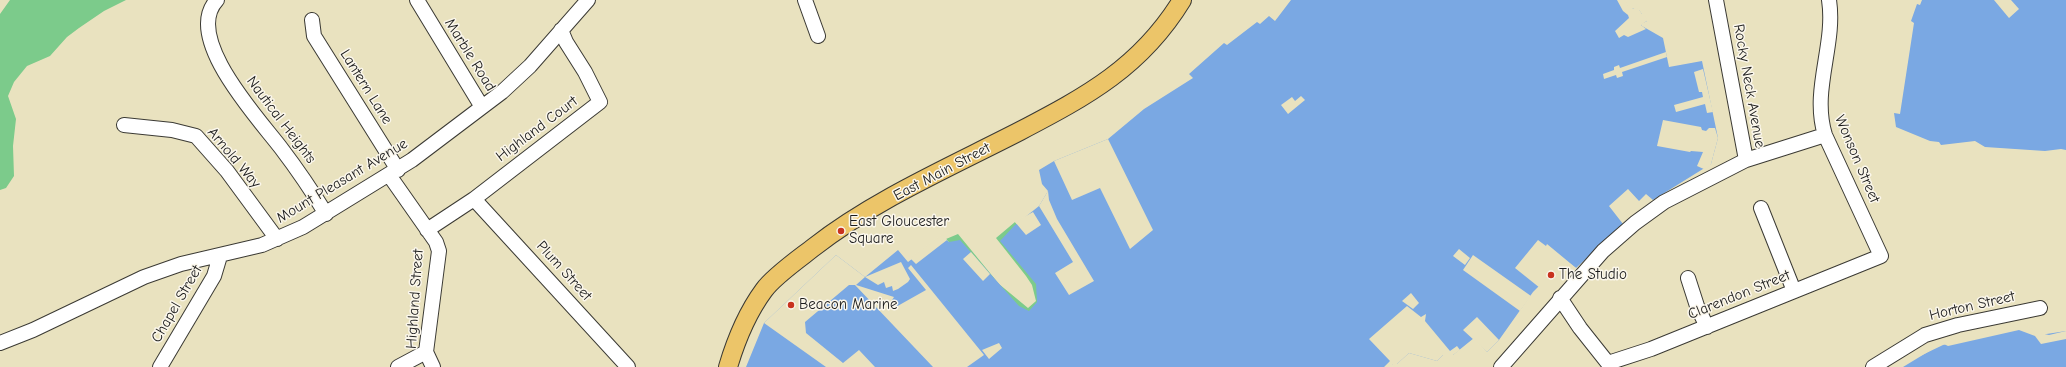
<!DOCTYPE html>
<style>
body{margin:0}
canvas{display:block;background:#e9e2bf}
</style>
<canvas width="2066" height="367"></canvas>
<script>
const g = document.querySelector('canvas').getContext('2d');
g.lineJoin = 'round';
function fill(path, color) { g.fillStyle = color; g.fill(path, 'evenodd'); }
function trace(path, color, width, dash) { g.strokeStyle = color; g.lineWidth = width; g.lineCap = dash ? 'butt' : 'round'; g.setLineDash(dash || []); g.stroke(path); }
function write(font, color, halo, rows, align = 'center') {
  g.font = font + ' "Comic Neue",sans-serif'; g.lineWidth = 3; g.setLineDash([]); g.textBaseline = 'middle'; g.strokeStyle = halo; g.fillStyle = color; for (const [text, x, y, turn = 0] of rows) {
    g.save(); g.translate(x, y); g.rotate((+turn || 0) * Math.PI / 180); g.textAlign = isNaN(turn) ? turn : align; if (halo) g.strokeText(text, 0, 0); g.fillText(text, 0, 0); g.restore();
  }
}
const green = new Path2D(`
 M10,0H126L104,11L79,28L67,37L50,56L27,66L14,82L8,96L16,119L13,146L14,176L6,188L0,190V14Z
 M1015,222L1025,234L1046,292L1024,320L946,239L958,234L999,284L1028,308L1036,301L1032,285L1026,276L996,238Z`);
const water = new Path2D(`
 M1291,0H1624L1626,7L1639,10L1647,21L1641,24L1642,26L1663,38L1669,67L1702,61L1718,138L1711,164L1653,200L1646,194L1639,201L1628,189L1609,206L1623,224L1576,268L1565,260L1533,292L1499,340L1487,352L1474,338L1453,355H1443L1437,361L1409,353L1397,364H1393L1390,367H746L764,323L836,255L865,277L898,250L908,262L942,236L949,242L960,240L1019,306L1029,311L1037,302L1036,284L1000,241L1014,226L1039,206L1048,191L1042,184L1039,170L1054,161L1108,139L1144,109L1193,78L1189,74L1224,43L1227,45L1257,22L1260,24L1269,16L1275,21Z
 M1922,0H1994L2009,18L2019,9L2011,0H2066V150L2061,149L2045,151L1985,147L1975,141L1941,145L1939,142L1930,141L1896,127L1894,113L1900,114L1914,23L1911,21L1917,4L1920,5Z
 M2015,328L2040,335L2066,331V367H1897L1943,345Z`);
const pier = new Path2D(`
 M1617,0H1626L1628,6L1634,9L1638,8L1642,14L1644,13L1648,20L1641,25L1646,29L1628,37L1624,35L1619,38L1615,31L1629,18L1628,15L1623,11Z
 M1666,52L1667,57L1622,72L1623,76L1617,78L1616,75L1604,79L1603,74L1614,70V67L1619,65L1620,68Z
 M1703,69L1713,112L1707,113L1705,104L1676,112L1674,105L1703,97L1702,92H1699L1694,72Z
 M1301,96L1305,100L1288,114L1281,105L1292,97L1295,101Z
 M1663,120L1701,127L1702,130L1706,131L1709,128H1715L1718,138L1711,164L1706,170L1697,166L1703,152L1691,151L1690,152L1657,146Z
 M1108,139L1153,230L1130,249L1100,188L1072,200L1054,161Z
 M1048,191L1049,200L1057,219L1094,281L1069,295L1055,273L1073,262L1039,206Z
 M1033,212L1041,225L1026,235L1015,222Z
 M943,234L947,240L916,264L910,258Z
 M1538,240L1546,246L1547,244L1576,268L1575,270L1565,263L1540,288L1515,268Z
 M1459,249L1470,258L1465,265L1453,256Z
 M971,252L990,274L983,281L963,259Z
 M836,255L865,277L901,262L910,279L908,282L898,289L893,291L892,286L886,288L884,282L878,285L865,277L856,285L894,297L889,305L894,308L926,290L908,268L911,265L984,355L967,367H933L855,285H849L805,322L806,333L843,363L859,350L875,367H826L764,323Z
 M1473,255L1531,296L1520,311L1463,270Z
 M1411,293L1419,303L1413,309L1402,301Z
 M1407,306L1421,317L1426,314L1425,321L1450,351L1457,346L1460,350L1453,355H1443L1437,361L1409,353L1397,364H1393L1392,367H1384L1390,361L1369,339Z
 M1477,317L1499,340L1487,352L1463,330Z
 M2025,325L2040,333L2049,335L2066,331V339L2041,344L2035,336L2019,330L1948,346L1942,343Z
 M999,343L1002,348L989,359L982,350Z
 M1930,348L1931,350L1903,367H1895Z`);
const minor = new Path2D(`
 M217,0C182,37 259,119 281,148C297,169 312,191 326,214
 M417,0L482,107
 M805,0L818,36
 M1716,0L1746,160
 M312,20L314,36L398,170
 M124,125L172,130L196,136L227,171L277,239
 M389,175L436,242L439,251L426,352L433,367
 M474,199L628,367
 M1761,208L1794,291
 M427,230L474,199L600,102L585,72L566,42L561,30
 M1688,278L1697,306L1707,327
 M1560,298L1580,328L1611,367
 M0,343L33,330L144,277L181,264L262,245L303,227L412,160L502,92L530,66L588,0
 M1608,363L1651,349L1881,256L1825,135C1811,90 1836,45 1829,0
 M160,367L214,276L220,256
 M398,367L426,352
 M1501,367L1603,251L1635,223L1664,202L1746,160L1825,135
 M1873,367L1925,335L1958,325L2040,308`);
const major = new Path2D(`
 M728,367C736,340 747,313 764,290C774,276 800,258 814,247C874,200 952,166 1020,131C1087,96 1141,67 1182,0`);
const markers = [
 [841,231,4,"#c8321e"],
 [1551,275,4,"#c8321e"],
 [791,305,4,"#c8321e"]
];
const streetNames = [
 ["Marble Road",470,55,58],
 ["Rocky Neck Avenue",1749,86,80],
 ["Lantern Lane",366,87,58],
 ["Nautical Heights",281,120,53],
 ["Highland Court",537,129,-37],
 ["Arnold Way",234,158,50],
 ["Wonson Street",1857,159,67],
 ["East Main Street",942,172,-28],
 ["Mount Pleasant Avenue",342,181,-31],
 ["Plum Street",564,271,48],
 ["Clarendon Street",1739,295,-22],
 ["Highland Street",415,299,-86],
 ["Chapel Street",177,304,-60],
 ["Horton Street",1972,306,-13]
];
const poiNames = [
 ["East Gloucester",849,222],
 ["Square",849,239],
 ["The Studio",1559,275],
 ["Beacon Marine",799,305]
];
fill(green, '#7ccb8b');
fill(water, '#7aa8e3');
fill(pier, '#e9e2bf');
trace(minor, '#3b3a34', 16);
trace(major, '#3b3a34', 20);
trace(minor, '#fff', 14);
trace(major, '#ecc569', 18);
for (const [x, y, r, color] of markers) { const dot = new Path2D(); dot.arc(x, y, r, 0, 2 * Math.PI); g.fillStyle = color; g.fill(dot); trace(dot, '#fbf7ec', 1.5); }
write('15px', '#1c1c1c', '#fbf7ec', streetNames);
write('15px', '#1c1c1c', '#fbf7ec', poiNames, 'left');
</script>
